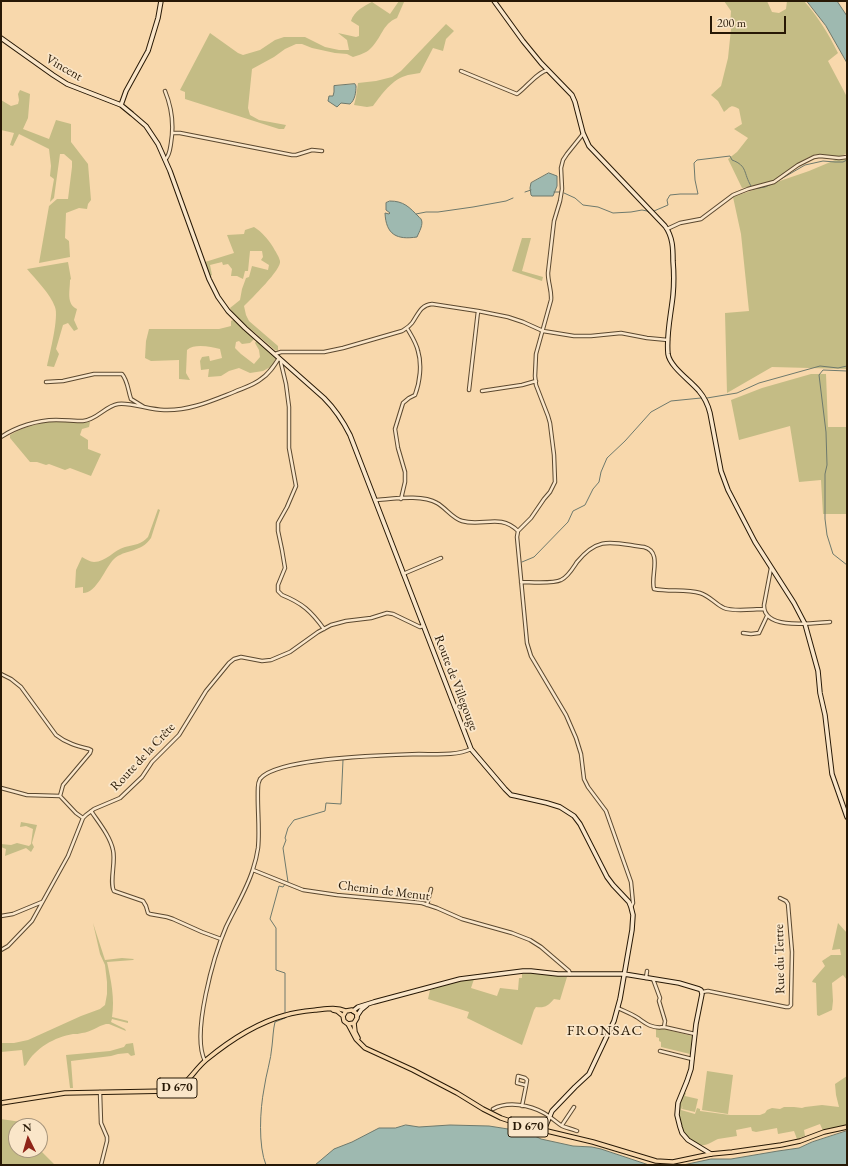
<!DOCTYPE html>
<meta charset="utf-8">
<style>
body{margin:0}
#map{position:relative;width:848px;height:1166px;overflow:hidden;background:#f8d8ac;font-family:"EB Garamond",serif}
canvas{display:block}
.frame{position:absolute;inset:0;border:2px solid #271805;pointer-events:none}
.north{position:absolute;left:8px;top:1118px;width:40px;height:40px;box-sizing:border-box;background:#fae6c9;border:1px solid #a6947b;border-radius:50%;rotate:355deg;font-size:11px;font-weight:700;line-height:16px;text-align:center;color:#271805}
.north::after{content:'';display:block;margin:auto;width:14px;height:18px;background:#8f2418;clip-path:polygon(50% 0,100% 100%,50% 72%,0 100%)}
.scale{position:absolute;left:710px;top:16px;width:76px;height:18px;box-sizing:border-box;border:2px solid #271805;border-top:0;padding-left:5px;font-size:12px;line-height:14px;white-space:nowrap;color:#271805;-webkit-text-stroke:3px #fae6c9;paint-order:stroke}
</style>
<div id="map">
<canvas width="848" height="1166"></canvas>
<div class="frame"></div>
<div class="north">N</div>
<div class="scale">200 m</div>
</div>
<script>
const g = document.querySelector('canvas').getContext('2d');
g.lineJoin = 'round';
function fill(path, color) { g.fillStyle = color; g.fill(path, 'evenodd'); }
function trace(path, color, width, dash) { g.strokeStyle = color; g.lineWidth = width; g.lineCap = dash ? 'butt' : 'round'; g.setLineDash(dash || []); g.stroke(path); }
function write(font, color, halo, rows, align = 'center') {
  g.font = font + ' "EB Garamond",serif'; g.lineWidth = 3.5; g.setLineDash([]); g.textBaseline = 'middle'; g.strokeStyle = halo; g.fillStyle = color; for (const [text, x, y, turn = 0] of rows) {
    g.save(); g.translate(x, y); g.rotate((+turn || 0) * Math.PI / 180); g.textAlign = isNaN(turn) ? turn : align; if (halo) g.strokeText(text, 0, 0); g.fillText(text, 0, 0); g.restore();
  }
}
const green = new Path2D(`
 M399,1L404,2L397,18C382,24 382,38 370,49C366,53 359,55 353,57L347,54L335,53L312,48L302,44H296L285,49L274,57L252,69L248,108L250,115L259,120L286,125L284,129H279L185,99V92L180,90L210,33L238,53L243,55L260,50L275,40L284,37H305L325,47L339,50H349L347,40L338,33L356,37L359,36V26L351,21C354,11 364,6 372,2L390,14Z
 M724,1H767L772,12L779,13L786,9L787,1H804C819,18 828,33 838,53L828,61L846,95L847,96V153C835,161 824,152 814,155C798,161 787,174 772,181C763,186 752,187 742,188L728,159L737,152L748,138L734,129L742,124L739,109C731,104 731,106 724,112L718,101L711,95L721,86L728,58L731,29L730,27L731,11Z
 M446,24L454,31L446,39L443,51L433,48L420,73C416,74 412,74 408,75C392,79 382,94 373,106L367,107L354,105L356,97L358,83L376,81L392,77L401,71Z
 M20,90L30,94L28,118L23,129L49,139L56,120L71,124V142L88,164L91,200L88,204L87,209L79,208L66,213L65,238L69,241L70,257L39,263L49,206L57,199H68L72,167V161L64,154H60L54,198L50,202L54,179L50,176L51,166L49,149L19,134L13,146L10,145L14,133L1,130V100L11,106L18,104L19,100L18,94Z
 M847,155V369L772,367L727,393L725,313L749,311L741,234L733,197L809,171Z
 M254,227C262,232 268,239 273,247C275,251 279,256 280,261C282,269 251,299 244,306L246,315L249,321L278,346V351L275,350L235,316L230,308L240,300L242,289L246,278L249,277L252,266L268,270L269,265L261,260L263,257L262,251H250L248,271H245L243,279L237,276H231L232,269L228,264L223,265L222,262L210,265L212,275L210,276L205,262L234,253L227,235L244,234L245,230Z
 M522,238H531L522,271L543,277L542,281L512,271Z
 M68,262L71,279L70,280C70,291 66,304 77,309L74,320L78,329L74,331L68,323L63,325L56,349L59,354L54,367L47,366C50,353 59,317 55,307C50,293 36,280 27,269Z
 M235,319L238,324L255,338L250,343L242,344L239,341L236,342L235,348L241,354L254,364L260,357L259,350L255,343L257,340L276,357L272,366L263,371L250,373L239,368L229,371L221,376L208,377L209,369L201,370L200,361L202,357L209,356L210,361L222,358L220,349C211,347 195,343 187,350L186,373L190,380L179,379V360L151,361L145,358L146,341L149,329H219L231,326V321Z
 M811,374H826L828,427H847V514H823L821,480L799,482L790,426L739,440L731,400L762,388Z
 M56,421L90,422L89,427L82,429L80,435L88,440V449L101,454L91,476L70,468L65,470L49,464L46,465L37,462H30L10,438V435C25,426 39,423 56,421Z
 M158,509L160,510L151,538C141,553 125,549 114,559C105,568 97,593 83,593V587L75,588L76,570L82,557C86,559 90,562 94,562C106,562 114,550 125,547C134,545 142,544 148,537Z
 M21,822L37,825L32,843L34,847L31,852L26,848L5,856L6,849L1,847V844L11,845L17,843L29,846L31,844L33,829L26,826L20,827Z
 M93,923L105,960L122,958L134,959L133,960L107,962C111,980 115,999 112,1017L128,1021V1023L112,1019L111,1022L125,1029L126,1031L109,1024H106C98,1026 91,1032 82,1033C79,1034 76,1034 73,1034C55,1037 35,1048 26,1065L24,1066L22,1050L1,1052V1043H14L28,1040L81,1016L100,1009L105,1005L107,994V982L105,965L100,954Z
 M838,923L847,933V980L843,975L832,983L833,1001L832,1010L819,1016L817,1015L816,983L812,982L813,980L825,966L822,961L831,955H841L840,949L832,950Z
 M531,973L567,977L560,1000L554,999C548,1006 545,1008 536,1007L534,1010L522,1045L467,1018L469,1012L428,999L430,990L462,980L474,979L471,988L497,996L500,988L518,990L519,978H522V974Z
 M656,1029H664L692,1036L690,1054L661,1047V1042L659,1041V1038L656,1037Z
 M133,1043L135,1055L131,1056L128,1053L118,1054L111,1056L71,1061L73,1088H70L66,1055L110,1051L124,1047L126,1044Z
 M707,1071L733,1075L728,1114L702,1110Z
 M847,1076V1125L823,1131L820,1124L804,1130L805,1136L797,1139L794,1131L778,1134L777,1128L756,1132L752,1131L751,1127L736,1130L737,1136C731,1137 724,1138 718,1139C713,1141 707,1146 701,1145C697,1144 693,1141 690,1139C675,1127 677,1107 684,1093H686L685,1096L698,1099L695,1112L682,1109L683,1105L681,1110L695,1114L697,1108L700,1109V1111L730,1115H760L765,1113L767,1110L772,1108L780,1109L784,1107H794L802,1108L805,1107L822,1105L839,1107L836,1095L835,1084Z
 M1,1119L21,1122L26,1121L27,1125L26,1126H16V1150H36L40,1152H42L55,1165H1Z`);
const water = new Path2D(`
 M807,1H837L847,16V63L826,26Z
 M355,84L356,86C356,92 355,100 350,104L341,103L337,107L328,101L329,96H333L334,92V86Z
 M549,173L557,176V186L553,196H532L531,195L530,188L531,183Z
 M390,201C404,201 409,207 419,217C419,218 421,218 421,219C424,224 419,232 417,237C397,240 386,235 385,213L389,214L390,213L386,210V203Z
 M406,1125L419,1127L450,1125L489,1126L527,1132L541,1139L573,1146L592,1147L601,1149L649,1165H315L334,1149L352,1142L379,1128H395Z
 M847,1131V1165H683L711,1159H731L778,1151L799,1148L812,1142Z`);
const stream = new Path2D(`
 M753,189L765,187L774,183L805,165L823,161L835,162H843L847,160
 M525,192L531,190
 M554,192H560
 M564,193L575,198L583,205L598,207L613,213L631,212L642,210L647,211L649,213
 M654,211L668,205L667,200L670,195L680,194H698L695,180L694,163L697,160L730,156L732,160C748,166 743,173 751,186
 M416,214L426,212H438L473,207L506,201L513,198
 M847,371L823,370L819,375L826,432L827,465L825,474V519L827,535L833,554L847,565
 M707,398L737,393L759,383L820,366L838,368L847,366
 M522,562L534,557L568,522L573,511L585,505L593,489L599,482L601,472L607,458L625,441L651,412L671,401L701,398
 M288,882L283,848L286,840L285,838L288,828L294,820L325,811L326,803L341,804L343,760
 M285,1012V973L276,970V928L270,919L279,886L283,887L285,884
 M266,1165C258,1146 260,1109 264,1089C266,1074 271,1060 272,1046C273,1038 273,1030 275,1022L285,1018`);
const street = new Path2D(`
 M461,71L517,94C527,87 537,72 548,70
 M165,91C172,108 174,125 171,143C170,149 170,155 165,160
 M173,133H180L292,155H296L312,150L322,151
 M667,229L680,223L701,219L733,195L748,189L774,182L798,165L814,157L820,156L839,158L847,157
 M275,354L281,352H324L343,348L402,331C405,329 409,327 412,323C418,315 420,305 432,304L478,311L508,317L523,322L543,331L574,336H591L621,333L647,338L668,340
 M281,360V363L286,384L289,407V448L296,486L287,507L278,523V531L282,550L285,568L278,585V591L282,595C302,603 311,611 324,629
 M46,382L63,381L94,374H122C128,381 128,391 131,399
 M469,390L478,311
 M482,391L522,385L536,381
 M131,399L144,407
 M1,437C16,427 37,420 56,420C65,420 74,421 83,421C97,420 105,406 118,404C130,402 150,410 164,410C189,411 211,401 234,392C243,388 254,385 261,379C269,374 274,366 279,358
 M401,499L405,482V472L398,448L395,429L403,403L409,398L415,395C420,382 422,364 418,351C416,342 411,335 407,328
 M375,500C392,499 422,494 437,503C446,508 452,518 462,521C483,527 500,513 518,531L517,537L527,643L531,656L566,715L576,738L581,754L584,779L588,787L606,811L631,882L633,903L631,907
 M518,531L531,518L544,499L550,492L555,482L554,455L550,423L548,416L536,385L535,376L536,354L551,300C552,291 548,283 548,273L554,221L560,201L562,189L561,168L563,160L567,154L583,134
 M771,568L764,605C763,631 814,623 830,622
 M403,574L441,558
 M521,582C531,582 553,584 561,580C568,577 573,568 577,562C599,535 613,543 644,547C663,552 650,576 654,589C669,592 686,589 700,593C710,596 715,604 724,608C734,612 753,609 764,609
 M743,633L751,634L759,633L767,616
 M1,674L11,679L21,687L56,735C66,743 77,746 89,749L91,750L90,753L63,785L60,796
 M1,788L27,795L60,796
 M60,796L76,813L83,818
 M91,811C99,823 110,836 113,850C116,862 109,883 114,891L143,901L146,906L148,913L150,914L167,917L173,919L202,932L221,939
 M253,870L303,890L337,895L402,901L422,903L437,908L462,919L512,933L530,940L541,947L569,971L570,974
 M427,905L431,889
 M1,916L13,914L42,902
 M1,950L8,946L32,921L68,856L83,818L86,815L94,809L120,798L142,777L152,762L179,735L206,691L229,663L234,659L241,657L262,661L271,660L290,652L318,632L331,625L346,621L371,618L387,613L393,614L420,627L423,626
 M646,978L647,971
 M702,992L708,991L786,1007H789L791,1005V1000L792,952L788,904L786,901L780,898
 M618,1008C624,1011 632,1014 638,1018C646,1024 653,1029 664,1027L665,1021L659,1001L660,998L653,979
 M664,1027L695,1034
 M660,1051L692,1059
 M205,1061C191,1034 214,955 226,927C235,908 247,889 253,869C255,863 257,855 258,848C260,829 257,807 258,787C258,785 259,781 260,779C277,757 390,755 419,754C436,754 456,756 471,749
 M100,1092L101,1123L107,1137V1141L101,1165
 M522,1106L526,1086L525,1085L517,1083L518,1076L525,1078L527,1080L526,1086
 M493,1109C508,1101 530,1105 544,1113C551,1117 556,1122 562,1126C567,1128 572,1129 577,1131
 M562,1125L574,1107`);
const secondary = new Path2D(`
 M494,1L523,41L541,63L572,95L575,102L583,133L589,146L665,226C673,237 673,249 673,261C674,273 674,284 673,295C671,315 666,334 668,354C670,367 691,381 699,391C705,398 708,405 710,413L721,471L728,490L755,542L794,603L805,624L818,671L820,693L825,715L832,774L847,817
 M1,38L53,75L67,84L121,105L132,114L146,126L158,144L170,171L209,279L218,297L228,311L245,328L324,398C335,409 343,421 350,435L471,749L505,789L511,795L516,796L547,803L560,807L574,816L580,824L607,877L613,885L629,902L631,907L633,915L632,930L620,999L614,1021L589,1074L575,1087L552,1111L544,1130
 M121,105L126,91L148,51L158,18L161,1
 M353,1011L358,1007L374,1002L460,979L523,971H531L558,974H624L679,983L699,989L701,990L702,994L696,1024L691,1069L687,1081L678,1103L677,1115L680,1127L682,1133L688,1140L711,1154
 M357,1016L361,1010L367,1005`);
const primary = new Path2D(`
 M333,1010L337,1011L343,1016L344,1021L348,1024L354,1023L357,1018V1014L352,1010L346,1011L343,1016
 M354,1023L355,1032L358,1038
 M348,1024L356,1039L365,1048L413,1070L457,1093L483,1109L501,1118L522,1125L593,1142L656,1161L673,1162L711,1154L732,1152L781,1145L800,1141L824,1132L847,1127
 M1,1103L65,1093L169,1091C190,1084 191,1073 206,1060C229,1041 256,1023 286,1015C295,1012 306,1011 316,1010C326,1009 336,1007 346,1011`);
const shields = [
 [177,1088,40],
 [528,1127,40]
];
const shieldNames = [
 ["D 670",177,1088],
 ["D 670",528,1127]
];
const streetNames = [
 ["Vincent",64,68,30],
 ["Route de Villegouge",456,683,69],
 ["Route de la Crête",143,757,-47],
 ["Chemin de Menut",384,891,7],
 ["Rue du Tertre",780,959,-91]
];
const quarterNames = [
 ["FRONSAC",605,1031]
];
fill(green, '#c4bc85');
fill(water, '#9eb9b0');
trace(water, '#6e796c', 1);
trace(stream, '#6e796c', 1);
trace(street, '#5b482f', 4.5);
trace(secondary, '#271805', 5.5);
trace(primary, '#271805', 5.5);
trace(street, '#fae6c9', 2.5);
trace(secondary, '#fae6c9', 3.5);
trace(primary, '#f8d8ac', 3.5);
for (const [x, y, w] of shields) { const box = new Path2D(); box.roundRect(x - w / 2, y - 10, w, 20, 3); g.fillStyle = '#fae6c9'; g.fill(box); trace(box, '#271805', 1); }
write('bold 12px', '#271805', null, shieldNames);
write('13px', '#271805', '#fae6c9', streetNames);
g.letterSpacing = '1px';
write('15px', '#271805', '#fae6c9', quarterNames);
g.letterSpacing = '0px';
</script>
